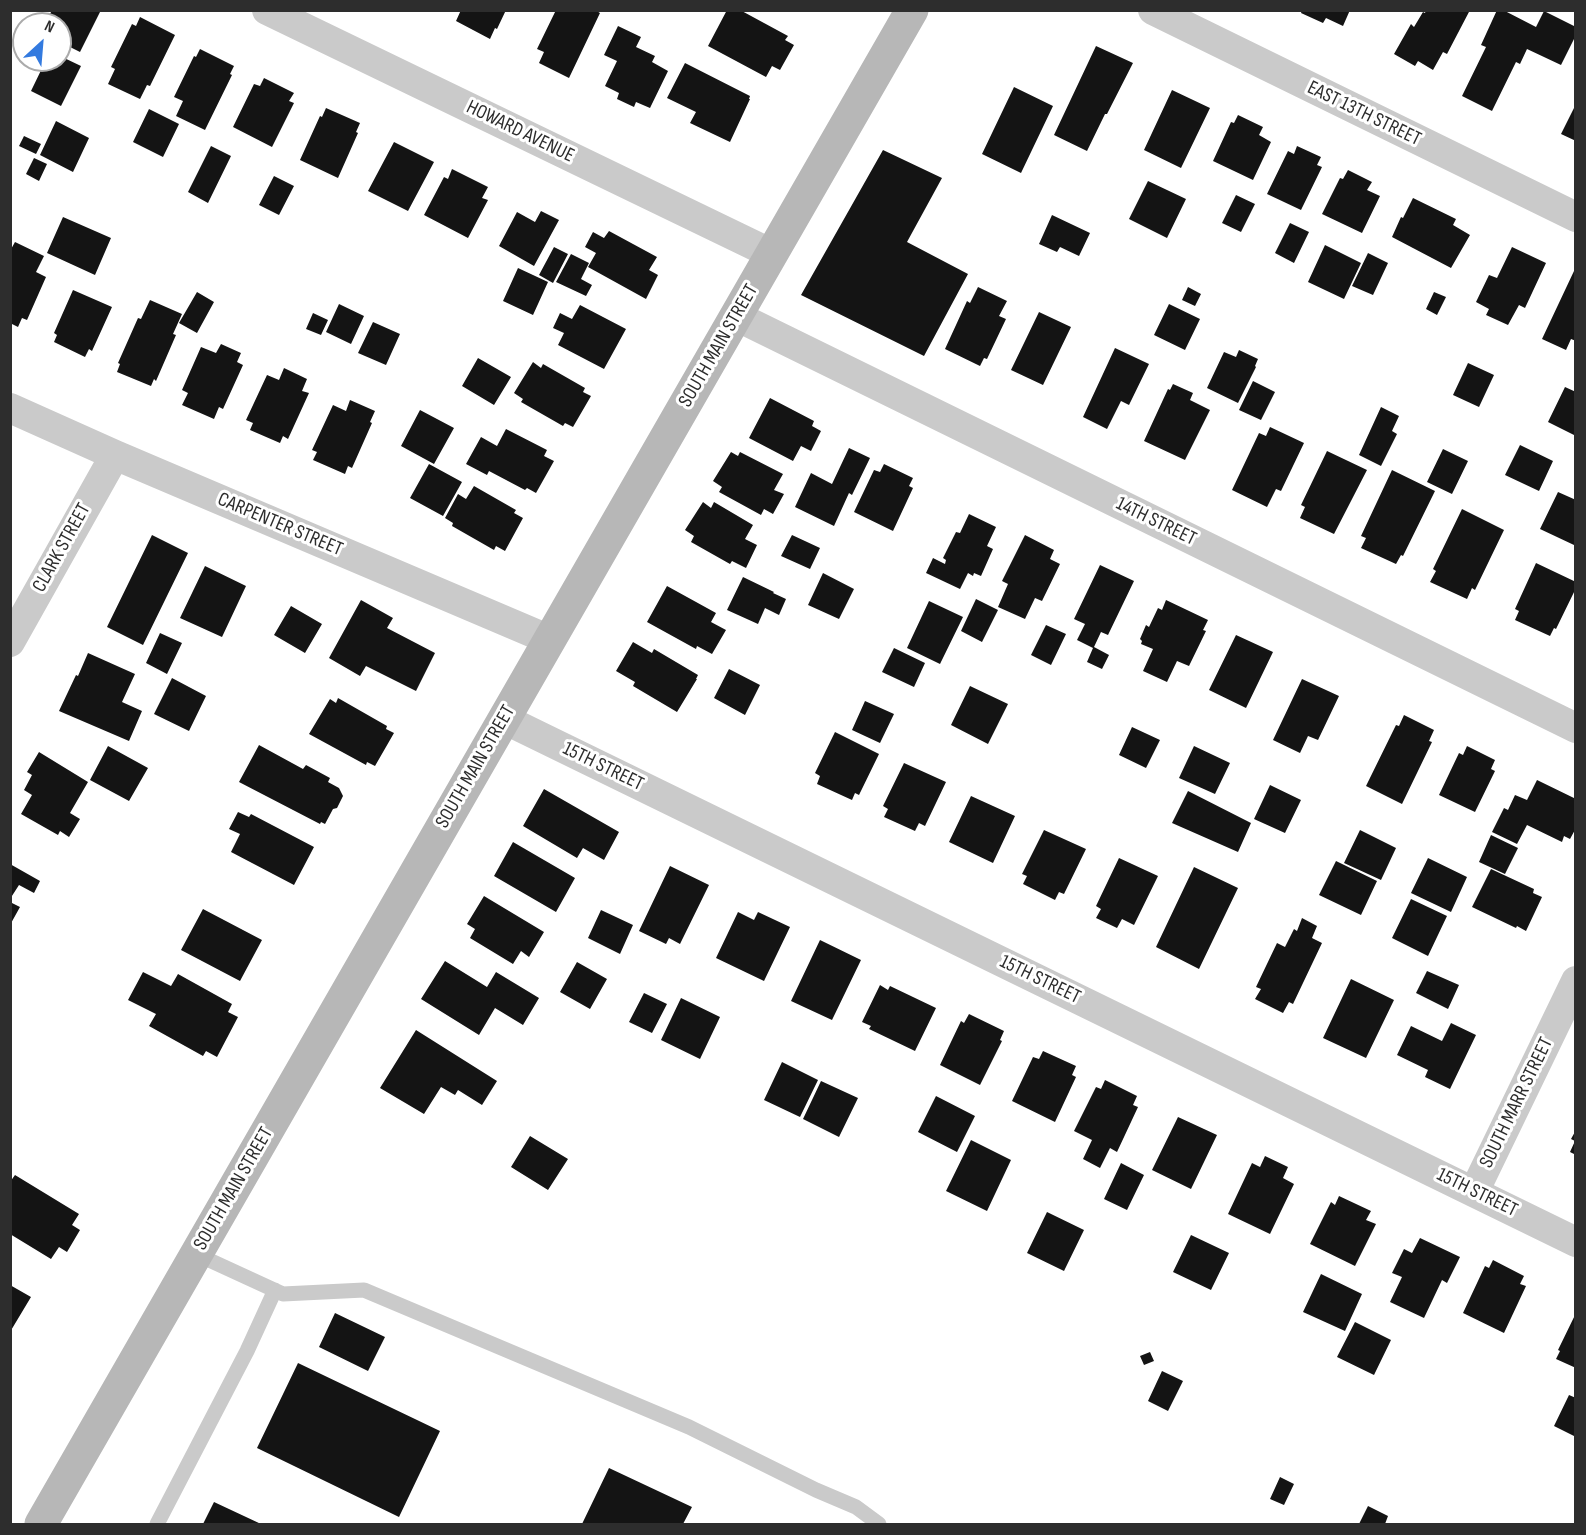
<!DOCTYPE html>
<style>
body{margin:0}
#map{position:relative;width:1586px;height:1535px;overflow:hidden;background:#fff;font-family:"Sofia Sans Condensed",sans-serif}
canvas{display:block}
.frame{position:absolute;inset:0;border:12px solid #2d2d2d;pointer-events:none}
.north{position:absolute;left:12px;top:12px;width:60px;height:60px;box-sizing:border-box;background:#fff;border:2px solid #ababab;border-radius:50%;rotate:26deg;font-size:16px;font-weight:700;line-height:24px;text-align:center;color:#2d2d2d}
.north::after{content:'';display:block;margin:auto;width:21px;height:27px;background:#337adf;clip-path:polygon(50% 0,100% 100%,50% 72%,0 100%)}
</style>
<div id="map">
<canvas width="1586" height="1535"></canvas>
<div class="frame"></div>
<div class="north">N</div>
</div>
<script>
const g = document.querySelector('canvas').getContext('2d');
g.lineJoin = 'round';
function fill(path, color) { g.fillStyle = color; g.fill(path, 'evenodd'); }
function trace(path, color, width, dash) { g.strokeStyle = color; g.lineWidth = width; g.lineCap = dash ? 'butt' : 'round'; g.setLineDash(dash || []); g.stroke(path); }
function write(font, color, halo, rows, align = 'center') {
  g.font = font + ' "Sofia Sans Condensed",sans-serif'; g.lineWidth = 6; g.setLineDash([]); g.textBaseline = 'middle'; g.strokeStyle = halo; g.fillStyle = color; for (const [text, x, y, turn = 0] of rows) {
    g.save(); g.translate(x, y); g.rotate((+turn || 0) * Math.PI / 180); g.textAlign = isNaN(turn) ? turn : align; if (halo) g.strokeText(text, 0, 0); g.fillText(text, 0, 0); g.restore();
  }
}
const building = new Path2D(`
 M52,10H101L80,52L60,42V24H45Z
 M461,10H506L497,29L495,28L490,39L456,21Z
 M556,10H595L600,13L569,78L539,63L544,52L537,49Z
 M727,10H740L788,36L785,40L794,45L780,70L772,66L766,77L708,46Z
 M1302,10H1350L1343,26L1326,18L1323,23L1301,13Z
 M1426,10H1470L1447,54L1443,52L1433,70L1418,61L1415,66L1394,54L1411,24L1414,27L1423,12L1425,13Z
 M1497,10H1503L1536,27L1544,11L1576,27V35L1561,65L1527,49L1520,64L1516,62L1492,111L1462,96L1486,47L1481,45Z
 M140,17L175,35L150,86L147,85L140,99L108,84L115,69L111,67L132,24L136,26Z
 M618,26L641,37L636,47L655,56L652,62L668,71L650,108L636,102L634,107L617,99L619,93L605,86L617,61L604,55Z
 M1096,46L1133,63L1107,114H1105L1087,151L1054,135Z
 M200,49L234,66L230,74L232,75L205,130L176,116L183,101L174,97L194,56L196,57Z
 M60,56L81,66L61,106L31,91L46,60H60Z
 M685,63L750,96L749,99H750L730,142L690,123L696,112L667,98Z
 M264,78L294,93L289,101L294,103L272,147L233,127L254,84L260,86Z
 M1014,87L1053,106L1021,173L982,154Z
 M1172,90L1210,108L1181,168L1144,150Z
 M1576,104V141L1561,134Z
 M326,108L360,123L356,132L358,133L338,178L300,160L320,116L322,117Z
 M149,109L179,124L163,157L133,142Z
 M1238,115L1263,127L1259,135L1271,142L1253,180L1213,161L1231,122L1234,123Z
 M56,121L89,138L73,172L40,155Z
 M24,136L41,144L36,154L19,146Z
 M394,142L434,162L408,211L368,191Z
 M211,146L231,156L208,203L188,192Z
 M1297,146L1321,157L1317,165L1322,167L1301,210L1267,194L1288,151L1294,154Z
 M883,150L942,178L907,242L968,274L924,356L801,295Z
 M34,158L47,164L39,181L26,174Z
 M452,169L488,187L482,198L488,200L468,238L424,215L444,177L448,179Z
 M1348,170L1372,182L1367,190L1380,196L1362,233L1322,214L1340,178L1343,179Z
 M274,176L294,186L279,215L259,205Z
 M1148,181L1186,199L1167,238L1129,219Z
 M1236,195L1255,204L1241,232L1222,223Z
 M1413,198L1456,219L1453,225L1470,235L1451,268L1392,237L1401,217L1403,218Z
 M541,211L559,220L534,266L499,246L517,212L535,222Z
 M1052,215L1090,233L1079,256L1060,247L1057,252L1039,244Z
 M63,217L111,238L95,275L47,253Z
 M1290,223L1309,232L1294,263L1275,253Z
 M609,231L657,257L649,270L658,275L646,299L588,267L596,253L585,247L593,232L604,238Z
 M15,242L44,256L36,272L46,277L27,320L22,318L18,327L10,323V251Z
 M1325,245L1361,263L1344,299L1308,282Z
 M554,247L568,254L553,283L539,275Z
 M1512,247L1546,263L1525,308L1519,305L1508,325L1486,315L1489,309L1476,302L1489,275L1497,278Z
 M1368,253L1388,263L1373,295L1352,286Z
 M571,254L589,263L581,279L592,285L586,296L556,282Z
 M518,268L548,282L533,315L503,301Z
 M1574,271L1576,272V341L1571,339L1566,350L1542,339Z
 M978,287L1007,301L999,316L1006,319L987,359L984,358L980,366L945,349L967,301L970,303Z
 M1188,287L1201,294L1195,306L1182,300Z
 M73,290L112,307L92,351L89,349L85,357L54,342L57,335L54,333Z
 M197,292L214,302L197,333L179,323Z
 M1434,292L1446,297L1437,315L1426,309Z
 M150,300L182,314L173,334L176,335L156,381L154,379L151,386L117,372L120,364L118,363L138,318L141,319Z
 M339,304L364,316L351,344L326,332Z
 M1169,304L1200,319L1185,350L1154,335Z
 M580,305L626,329L604,369L558,345L564,333L553,328L560,313L572,319Z
 M1039,312L1071,327L1043,385L1011,370Z
 M313,313L328,320L321,335L306,329Z
 M373,322L400,334L386,365L358,353Z
 M221,344L241,353L237,362L243,365L223,409L219,407L214,419L182,405L188,393L182,390L201,347L216,353Z
 M1115,348L1149,364L1129,405L1121,401L1107,429L1083,417Z
 M1239,350L1258,359L1255,366L1256,367L1238,403L1207,388L1224,352L1236,357Z
 M478,358L511,377L494,405L462,386Z
 M533,362L541,368L543,364L585,388L583,392L591,396L573,427L565,423L563,426L521,402L523,399L514,393Z
 M1468,363L1494,375L1479,407L1453,395Z
 M284,368L307,379L302,391L309,393L288,439L283,436L280,443L250,430L253,423L246,420L267,375L279,380Z
 M1253,381L1275,392L1261,420L1239,410Z
 M1173,384L1193,393L1190,400L1210,410L1185,460L1144,441L1168,389L1170,390Z
 M1565,387L1576,392V436L1548,422Z
 M770,398L814,421L812,426L821,431L811,451L801,446L793,461L749,438Z
 M350,400L375,411L370,422L372,423L352,468L348,466L345,474L313,460L317,452L312,450L333,405L346,411Z
 M1381,407L1399,416L1392,431L1397,434L1381,466L1359,455Z
 M420,410L454,428L434,464L401,446Z
 M1270,427L1304,443L1281,491L1276,489L1267,507L1232,490L1259,433L1266,436Z
 M506,429L547,450L544,456L554,461L536,493L527,488L525,490L489,471L487,475L466,464L481,437L497,446Z
 M1520,445L1553,461L1539,491L1505,475Z
 M849,448L870,458L852,495L849,493L834,526L795,507L811,473L832,484Z
 M1443,449L1468,461L1452,494L1427,482Z
 M1327,451L1367,470L1334,534L1300,518L1305,507L1301,505Z
 M731,452L738,456L740,452L783,474L774,490L784,494L773,514L764,509L761,515L719,492L722,487L713,481Z
 M429,464L462,482L443,516L410,498Z
 M884,464L913,478L909,486L913,488L893,531L854,512L874,470L880,472Z
 M1392,470L1435,491L1403,556L1401,555L1396,564L1361,548L1366,538L1361,536Z
 M474,486L516,510L514,513L523,518L505,551L496,546L494,550L452,526L453,523L445,518L458,494L466,499Z
 M1558,492L1576,500V541L1574,545L1540,529Z
 M703,502L711,508L714,502L753,525L745,539L757,545L746,568L732,561L730,564L691,542L694,536L685,530Z
 M1462,509L1504,530L1475,590L1472,588L1467,599L1430,582L1436,571L1433,569Z
 M969,514L996,527L987,546L993,549L981,576L974,573L973,576L968,573L960,589L926,573L933,558L945,564L946,560L943,558L956,532L960,533Z
 M152,535L188,553L143,645L107,627Z
 M792,535L820,548L810,569L781,556Z
 M1025,535L1054,550L1050,559L1060,564L1042,601L1035,598L1025,619L998,607L1008,584L1002,581Z
 M1536,563L1576,582V588L1556,629L1554,628L1550,636L1515,620L1519,611L1515,609Z
 M1100,565L1134,581L1108,635L1101,632L1094,647L1109,655L1102,669L1087,662L1093,648L1077,640L1085,624L1074,619Z
 M205,566L246,586L222,637L180,618Z
 M823,573L854,589L839,619L808,605Z
 M743,577L774,592L773,593L786,599L779,615L765,608L758,624L727,610Z
 M667,586L716,613L711,622L726,630L712,654L697,646L696,649L647,622Z
 M976,599L998,610L982,642L961,631Z
 M361,600L393,618L387,628L435,653L416,691L366,666L360,676L329,658Z
 M1166,600L1208,620L1203,630L1206,631L1189,666L1177,661L1167,682L1143,671L1153,649L1141,644L1142,641L1140,639L1146,625L1149,627L1158,608L1162,610Z
 M929,601L963,617L940,664L907,648Z
 M291,606L322,624L305,653L274,635Z
 M1046,625L1066,634L1051,665L1031,655Z
 M160,633L182,643L167,674L146,663Z
 M1236,635L1273,652L1246,708L1209,690Z
 M633,642L652,653L654,649L698,675L696,679H697L677,712L633,686L635,682L616,671Z
 M894,648L925,663L914,687L882,672Z
 M88,653L135,674L122,702L142,711L129,741L59,711L76,675L78,676Z
 M729,669L760,685L745,715L714,698Z
 M172,678L206,696L189,731L154,714Z
 M1302,679L1339,696L1318,740L1308,736L1300,753L1273,740Z
 M970,686L1008,704L988,744L951,725Z
 M338,698L387,726L386,729L394,733L375,766L367,762L366,765L309,734L330,699L336,703Z
 M865,701L894,714L880,743L852,730Z
 M1404,715L1434,730L1429,741L1432,742L1402,804L1366,786L1396,725L1399,726Z
 M1132,727L1160,740L1146,768L1119,755Z
 M835,732L879,754L859,795L855,793L852,800L817,784L820,776L815,773Z
 M259,745L303,769L306,765L330,778L328,782L339,788L343,796L337,808L333,809L325,824L321,822L320,824L239,782Z
 M108,746L148,768L129,801L90,780Z
 M1194,746L1230,763L1215,794L1179,778Z
 M1467,746L1495,760L1491,769L1495,771L1475,812L1439,795L1459,753L1463,755Z
 M39,752L88,782L70,813L80,819L69,837L60,831L58,835L21,814L32,795L24,790L32,775L27,772Z
 M904,763L946,782L925,826L919,823L915,831L884,817L888,809L883,806Z
 M1537,780L1576,799V828L1570,839L1564,836L1562,842L1527,825L1517,844L1492,832L1504,808L1508,810L1515,795L1527,800Z
 M1270,785L1301,800L1285,833L1254,819Z
 M544,789L619,832L604,860L583,848L577,858L523,826Z
 M1188,791L1251,823L1238,852L1172,823Z
 M971,796L1015,816L993,863L949,842Z
 M238,812L249,817L251,814L314,847L294,885L231,852L240,834L229,829Z
 M1044,830L1086,849L1064,894L1059,892L1055,900L1023,884L1027,876L1022,874Z
 M1360,830L1396,848L1381,880L1344,863Z
 M1491,835L1518,848L1505,874L1479,862Z
 M513,842L575,878L556,912L494,876Z
 M1119,858L1158,876L1134,925L1122,919L1117,928L1096,918L1101,909L1096,906Z
 M1428,858L1467,877L1451,912L1411,893Z
 M1336,861L1377,881L1361,915L1319,895Z
 M10,864L40,881L34,893L19,885L10,899Z
 M670,866L709,885L680,944L669,938L666,944L639,931Z
 M1194,867L1238,888L1199,969L1156,947Z
 M1491,869L1534,889L1533,893L1542,897L1526,931L1517,926L1516,928L1472,907Z
 M484,896L544,932L529,957L521,951L513,964L470,938L475,929L467,924Z
 M1411,899L1447,916L1428,956L1392,938Z
 M10,902L20,907L10,925Z
 M203,909L262,940L240,981L181,950Z
 M601,910L633,925L620,954L588,938Z
 M738,912L754,920L758,912L790,927L764,981L716,958Z
 M1302,918L1317,926L1312,938L1322,943L1293,1004L1289,1002L1283,1013L1255,999L1261,989L1256,987L1277,943L1285,947L1294,929L1297,931Z
 M820,940L861,960L832,1020L791,1001Z
 M445,961L487,987L496,972L539,998L523,1025L495,1008L479,1035L421,999Z
 M577,962L607,979L590,1009L560,992Z
 M1427,971L1459,985L1448,1009L1416,993Z
 M143,972L171,986L178,974L232,1004L228,1012L238,1017L217,1057L206,1051L203,1056L149,1026L156,1014L128,1000Z
 M1351,979L1394,1000L1366,1058L1323,1038Z
 M880,985L888,990L890,986L936,1008L915,1051L869,1029L871,1026L862,1022Z
 M644,993L667,1004L652,1033L629,1022Z
 M681,998L720,1017L700,1059L661,1040Z
 M969,1014L1004,1031L1000,1040L1002,1041L980,1085L940,1065L961,1021L964,1023Z
 M1451,1023L1476,1035L1450,1089L1425,1077L1428,1070L1397,1055L1411,1026L1442,1041Z
 M416,1030L497,1081L482,1105L458,1090L455,1095L441,1087L424,1114L380,1088Z
 M1043,1051L1076,1066L1072,1075L1076,1077L1055,1122L1012,1101L1033,1057L1039,1059Z
 M782,1062L818,1080L800,1117L764,1100Z
 M1105,1080L1137,1096L1133,1105L1138,1107L1117,1152L1110,1148L1100,1168L1083,1159L1092,1140L1074,1131L1096,1087L1101,1089Z
 M821,1081L858,1098L839,1137L803,1119Z
 M936,1096L975,1116L957,1152L918,1132Z
 M1178,1117L1217,1135L1191,1189L1152,1170Z
 M1576,1130V1155L1570,1152L1575,1141L1571,1139Z
 M530,1136L568,1159L548,1190L511,1167Z
 M971,1140L1011,1160L987,1211L946,1191Z
 M1265,1156L1288,1167L1283,1178L1294,1184L1270,1234L1228,1214L1252,1163L1260,1167Z
 M1121,1163L1144,1175L1127,1210L1104,1199Z
 M15,1175L79,1214L72,1225L80,1230L67,1252L59,1247L51,1259L10,1234V1182Z
 M1339,1196L1371,1211L1366,1220L1376,1224L1355,1266L1310,1244L1331,1202L1335,1205Z
 M1047,1212L1084,1230L1064,1271L1027,1253Z
 M1191,1235L1229,1253L1211,1290L1173,1272Z
 M1420,1238L1460,1257L1447,1283L1442,1280L1424,1318L1390,1302L1402,1277L1392,1273L1404,1249L1412,1253Z
 M1493,1260L1524,1276L1520,1284L1526,1286L1504,1333L1463,1313L1485,1266L1489,1268Z
 M1321,1274L1362,1294L1345,1331L1303,1312Z
 M10,1285L31,1297L10,1332Z
 M335,1313L385,1337L368,1371L319,1347Z
 M1576,1313V1368L1556,1359L1560,1351L1558,1350Z
 M1355,1322L1391,1340L1374,1375L1337,1357Z
 M1150,1352L1154,1361L1144,1365L1140,1356Z
 M298,1363L440,1431L399,1517L257,1448Z
 M1162,1371L1183,1381L1168,1411L1148,1401Z
 M1569,1395L1576,1398V1437L1554,1426Z
 M609,1468L692,1507L683,1524H582Z
 M1280,1477L1294,1484L1284,1505L1270,1499Z
 M214,1502L261,1524H203Z
 M1368,1506L1388,1516L1385,1524H1359Z`);
const service = new Path2D(`
 M196,1254L283,1294L364,1290L689,1427L816,1490L856,1507L879,1524
 M157,1524L247,1351L275,1290`);
const minor = new Path2D(`
 M267,10L772,254
 M1153,10L1576,217
 M736,316L1576,728
 M10,408L115,455L550,640
 M10,642L115,455
 M504,719L1576,1242
 M1474,1192L1576,981`);
const secondary = new Path2D(`
 M41,1524L912,10`);
const streetNames = [
 ["EAST 13TH STREET",1364,114,26],
 ["HOWARD AVENUE",520,132,26],
 ["SOUTH MAIN STREET",719,346,-60],
 ["14TH STREET",1156,522,26],
 ["CARPENTER STREET",280,525,23],
 ["CLARK STREET",62,548,-61],
 ["SOUTH MAIN STREET",476,767,-60],
 ["15TH STREET",603,767,26],
 ["15TH STREET",1040,980,26],
 ["SOUTH MARR STREET",1517,1103,-64],
 ["SOUTH MAIN STREET",234,1189,-60],
 ["15TH STREET",1477,1193,26]
];
fill(building, '#141414');
trace(service, '#cacaca', 15);
trace(minor, '#cacaca', 30);
trace(secondary, '#b7b7b7', 33);
write('20px', '#2d2d2d', '#fff', streetNames);
</script>
